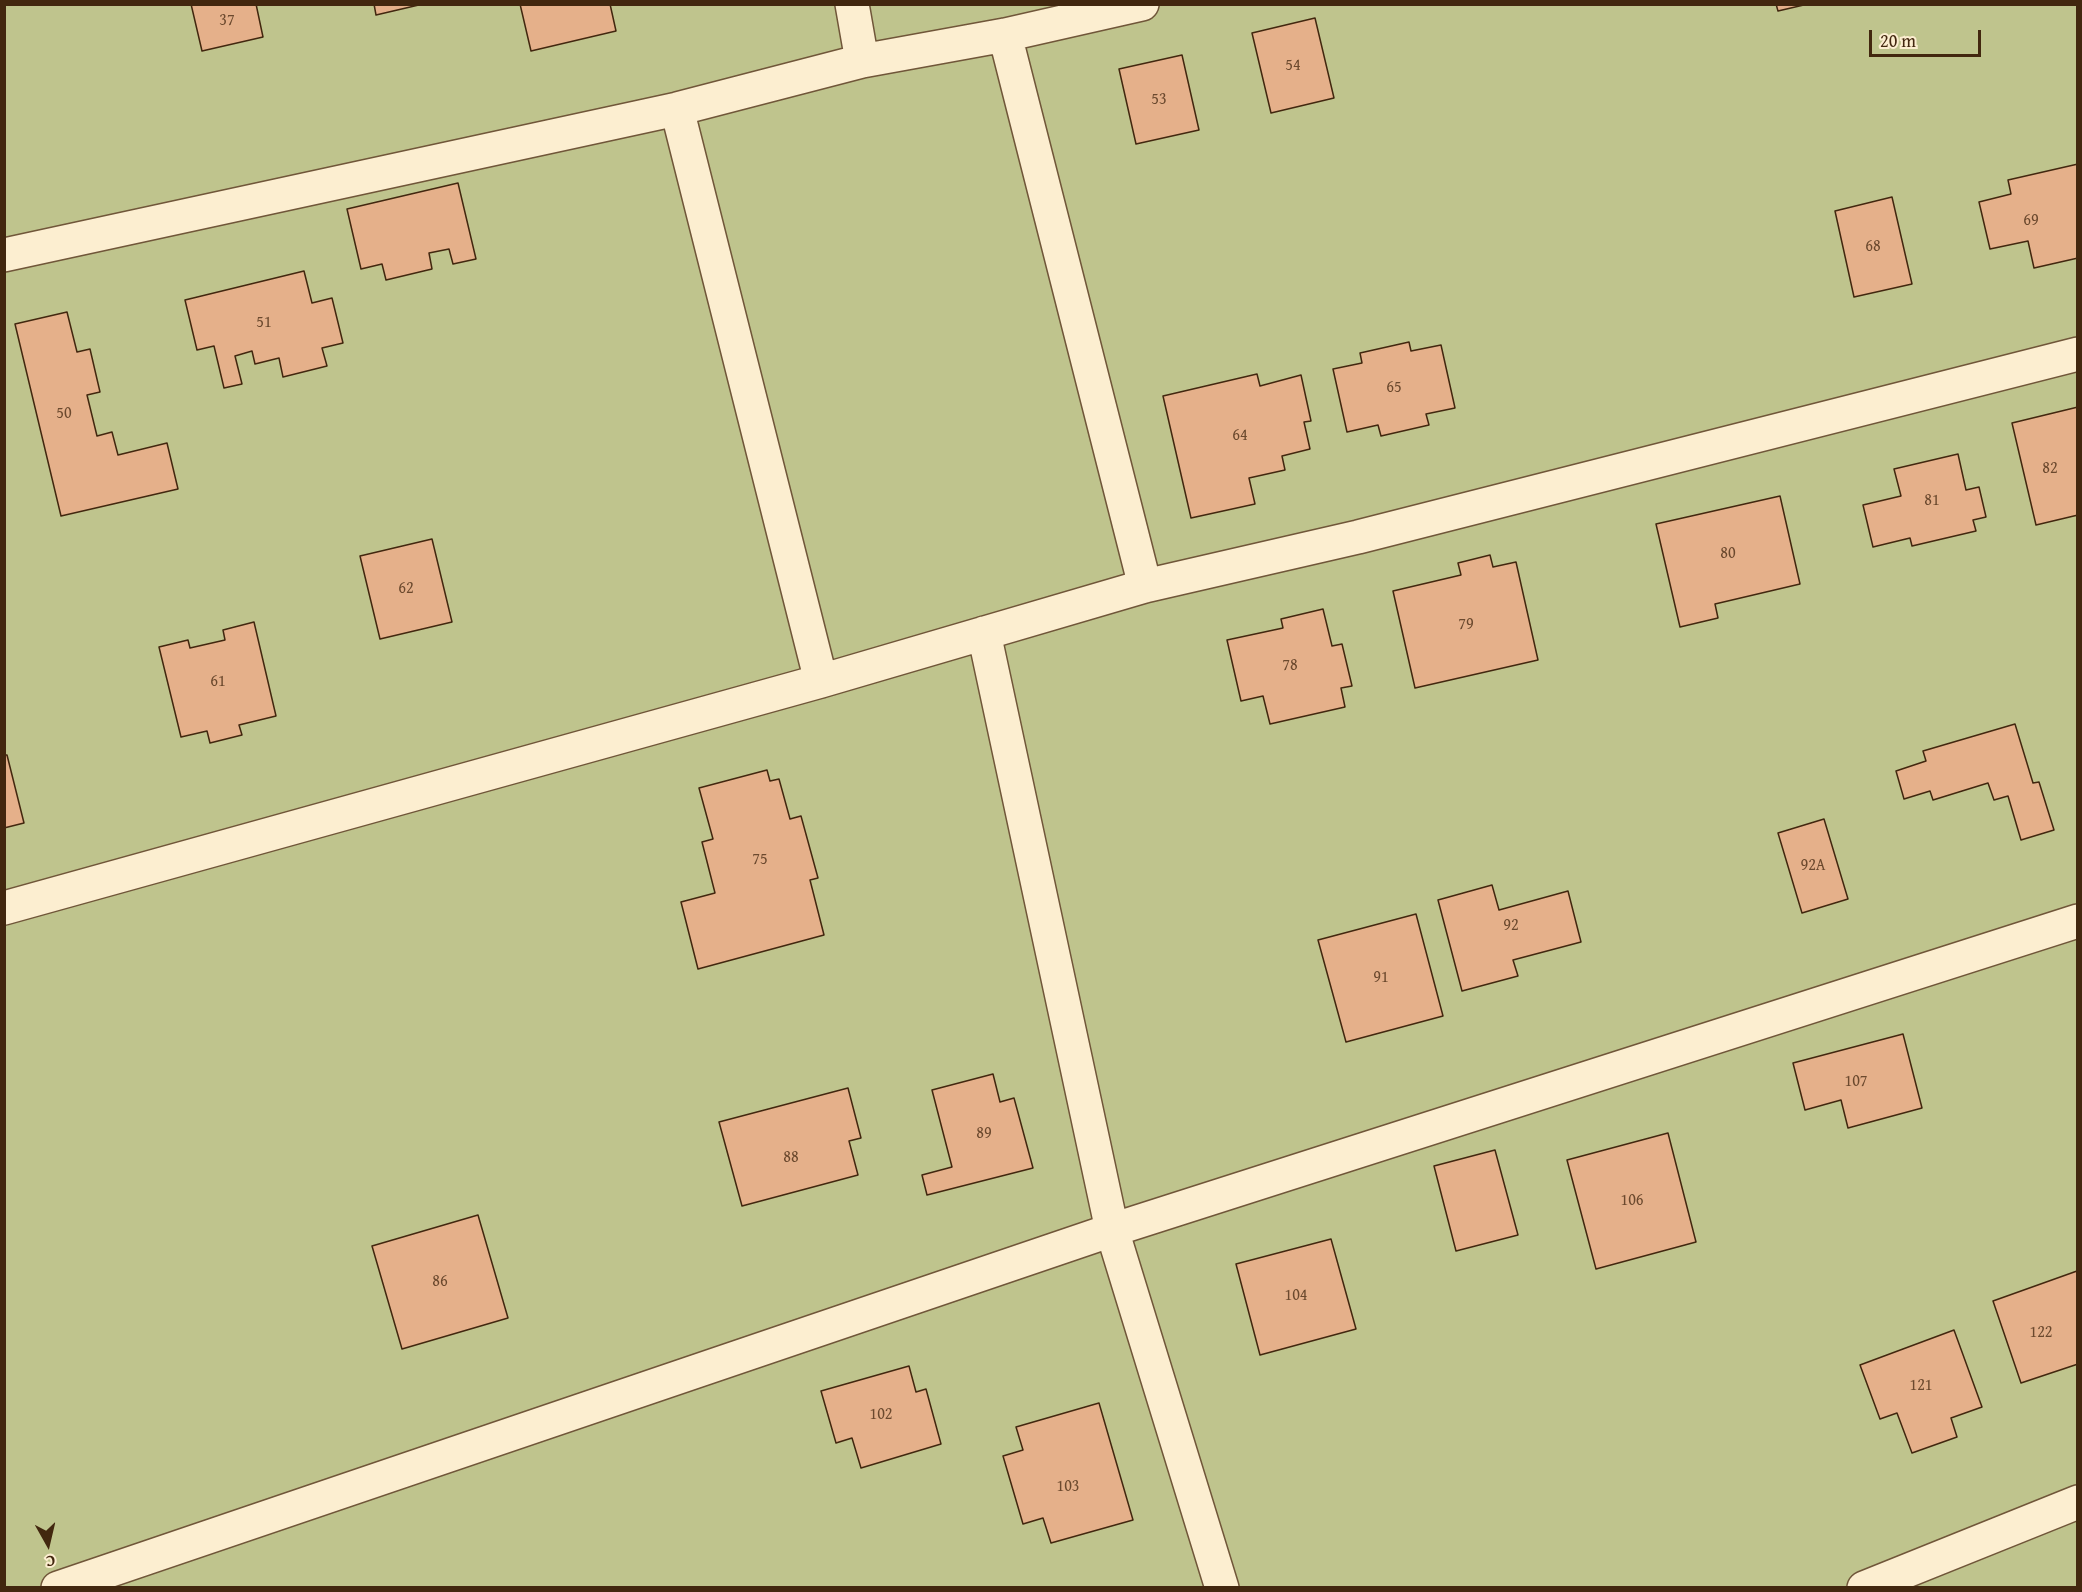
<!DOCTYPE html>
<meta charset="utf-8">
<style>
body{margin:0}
#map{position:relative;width:2082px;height:1592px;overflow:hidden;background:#fae5b6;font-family:"Gentium Book Plus",serif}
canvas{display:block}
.frame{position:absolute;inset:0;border:6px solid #42270f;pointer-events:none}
.north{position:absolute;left:18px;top:1514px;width:60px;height:60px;-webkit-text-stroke:4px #fceed0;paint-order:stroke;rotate:172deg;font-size:16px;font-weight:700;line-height:24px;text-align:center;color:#42270f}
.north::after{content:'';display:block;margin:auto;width:21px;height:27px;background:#42270f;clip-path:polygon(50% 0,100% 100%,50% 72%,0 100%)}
.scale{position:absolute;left:1869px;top:30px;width:112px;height:27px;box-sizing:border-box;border:3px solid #42270f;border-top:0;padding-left:8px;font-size:18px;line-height:21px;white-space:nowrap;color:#42270f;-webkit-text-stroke:4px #fceed0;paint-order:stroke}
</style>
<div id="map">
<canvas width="2082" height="1592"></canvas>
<div class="frame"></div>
<div class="north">С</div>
<div class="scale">20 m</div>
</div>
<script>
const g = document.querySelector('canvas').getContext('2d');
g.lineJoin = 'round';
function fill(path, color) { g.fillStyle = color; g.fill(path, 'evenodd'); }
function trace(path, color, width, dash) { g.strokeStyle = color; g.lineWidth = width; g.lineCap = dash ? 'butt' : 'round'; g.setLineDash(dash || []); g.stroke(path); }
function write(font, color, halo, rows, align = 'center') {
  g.font = font + ' "Gentium Book Plus",serif'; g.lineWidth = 4.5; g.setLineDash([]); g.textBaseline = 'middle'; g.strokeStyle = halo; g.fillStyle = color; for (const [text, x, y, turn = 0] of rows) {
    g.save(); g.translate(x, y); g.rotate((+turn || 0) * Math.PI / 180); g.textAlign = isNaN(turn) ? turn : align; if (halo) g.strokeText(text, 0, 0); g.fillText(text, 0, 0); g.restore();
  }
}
const green = new Path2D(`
 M5,5H2077V1587L5,1588Z`);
const building = new Path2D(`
 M191,4H256L263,37L202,51Z
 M374,4H423L376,15Z
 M520,4H610L616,31L531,51Z
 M1776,4H1808L1778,11Z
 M1315,18L1334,98L1271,113L1252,33Z
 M1182,55L1199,130L1136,144L1119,69Z
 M2078,164V258L2034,268L2028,241L1990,249L1979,202L2011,194L2008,180Z
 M458,183L476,259L453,264L449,249L429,253L432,269L386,280L382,264L361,269L347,209Z
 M1892,197L1912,284L1854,297L1835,211Z
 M304,271L312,303L332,298L343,343L322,348L327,366L283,377L279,358L255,364L252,351L235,356L242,384L224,388L214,346L197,350L185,300Z
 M67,312L77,352L90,349L100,392L87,395L97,436L112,432L118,455L167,443L178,489L61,516L15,324Z
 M1409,342L1411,351L1441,345L1455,408L1426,414L1429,425L1381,436L1378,425L1347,432L1333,369L1362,363L1360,353Z
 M1257,374L1260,386L1301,375L1311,421L1304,422L1310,449L1282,456L1285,470L1249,478L1255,504L1191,518L1163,396Z
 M2078,407V515L2036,525L2012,423Z
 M1958,454L1966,490L1979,487L1986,517L1973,520L1976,531L1912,546L1910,538L1873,547L1863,505L1901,496L1894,469Z
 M1780,496L1800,584L1715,604L1718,618L1680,627L1656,524Z
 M432,539L452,622L380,639L360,556Z
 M1490,555L1493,567L1516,562L1538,660L1415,688L1393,591L1461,575L1458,563Z
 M1323,609L1332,646L1342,644L1352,686L1341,688L1345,707L1270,724L1263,696L1241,701L1227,640L1283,628L1281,619Z
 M254,622L276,716L239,725L242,735L210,743L207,731L181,737L159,647L188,640L190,648L225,640L223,630Z
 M2015,724L2033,783L2039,782L2054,830L2021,840L2008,796L1994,800L1988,783L1933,800L1930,791L1904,799L1896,771L1926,761L1923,751Z
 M4,755H7L24,823L4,828Z
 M767,770L770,781L779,779L790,819L801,816L818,878L810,880L824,935L698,969L681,902L715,893L702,842L713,839L699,788Z
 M1824,819L1848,899L1802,913L1778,833Z
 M1492,885L1499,910L1568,891L1581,942L1513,960L1518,976L1462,991L1438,900Z
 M1416,914L1443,1016L1346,1042L1318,940Z
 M1903,1034L1922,1108L1848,1128L1841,1100L1805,1110L1793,1063Z
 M993,1074L1000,1102L1014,1098L1033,1168L927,1195L922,1175L952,1167L932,1090Z
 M848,1088L861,1138L849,1141L858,1175L742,1206L719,1122Z
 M1668,1133L1696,1242L1596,1269L1567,1160Z
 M1495,1150L1518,1235L1456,1251L1434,1166Z
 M478,1215L508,1318L402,1349L372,1246Z
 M1331,1239L1356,1329L1260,1355L1236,1264Z
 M2077,1271L2078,1364L2021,1383L1993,1301Z
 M1954,1330L1982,1407L1951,1418L1957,1437L1912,1453L1897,1413L1880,1419L1860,1365Z
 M909,1366L916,1392L926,1389L941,1444L861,1468L852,1438L836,1443L821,1391Z
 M1099,1403L1133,1520L1051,1543L1043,1518L1023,1524L1003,1456L1023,1450L1016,1427Z`);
const minor = new Path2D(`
 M852,4L862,61
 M1005,35L1145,586
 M677,109L821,681
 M4,255L677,109L862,61L1005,35L1142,4
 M984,633L1112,1230L1222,1588
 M4,908L821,681L1145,586L1358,537L2078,354
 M58,1588L1112,1230L2078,921
 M1864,1588L2078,1502`);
const numberNames = [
 ["37",227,21],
 ["54",1293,66],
 ["53",1159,100],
 ["69",2031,221],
 ["68",1873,247],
 ["51",264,323],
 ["65",1394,388],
 ["50",64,414],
 ["64",1240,436],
 ["82",2050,469],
 ["81",1932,501],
 ["80",1728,554],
 ["62",406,589],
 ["79",1466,625],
 ["78",1290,666],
 ["61",218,682],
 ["75",760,860],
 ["92А",1813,866],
 ["92",1511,926],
 ["91",1381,978],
 ["107",1856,1082],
 ["89",984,1134],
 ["88",791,1158],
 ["106",1632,1201],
 ["86",440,1282],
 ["104",1296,1296],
 ["122",2041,1333],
 ["121",1921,1386],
 ["102",881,1415],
 ["103",1068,1487]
];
fill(green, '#bfc48d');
fill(building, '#e5b08a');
trace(building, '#42270f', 1.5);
trace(minor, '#705639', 36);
trace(minor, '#fceed0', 33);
write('16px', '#6b492e', null, numberNames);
</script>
